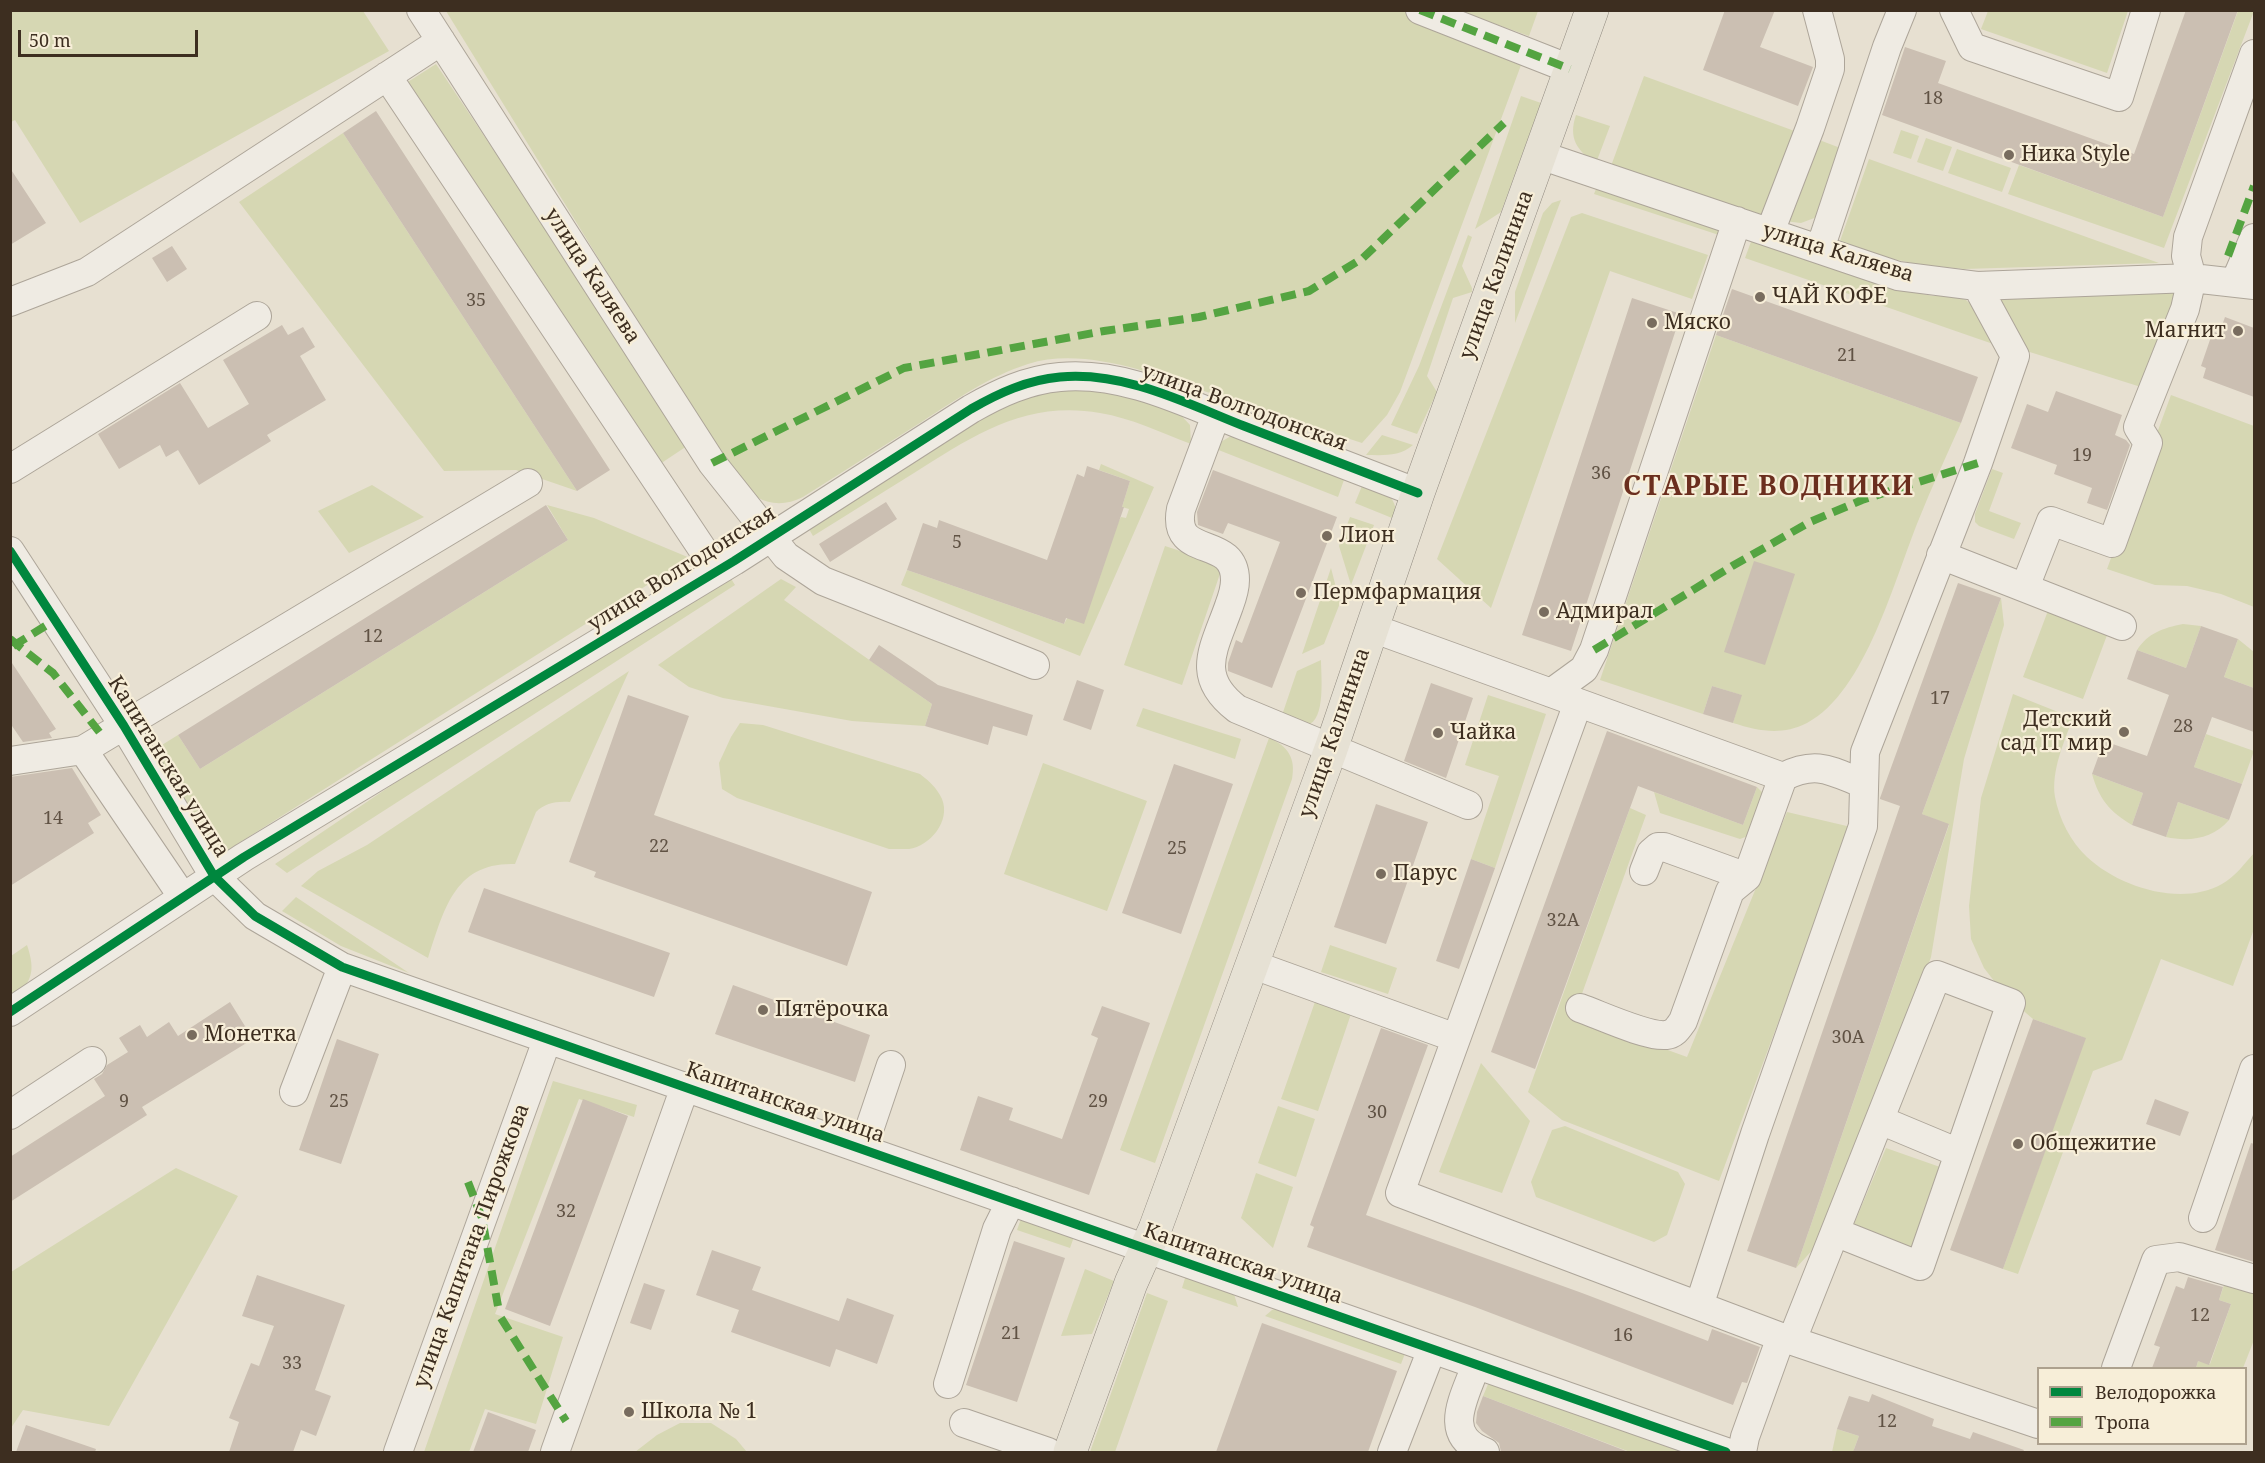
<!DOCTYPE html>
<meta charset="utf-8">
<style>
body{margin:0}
#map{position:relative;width:2265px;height:1463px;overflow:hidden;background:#e7e0d1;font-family:"Noto Serif",serif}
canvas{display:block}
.frame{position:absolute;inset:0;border:12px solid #3d2e20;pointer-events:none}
.legend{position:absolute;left:2037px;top:1367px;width:210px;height:78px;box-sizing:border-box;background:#f7eed8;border:2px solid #ada18e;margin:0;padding:8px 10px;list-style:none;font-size:18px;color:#3d2e20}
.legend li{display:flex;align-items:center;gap:12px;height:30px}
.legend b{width:30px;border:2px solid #ada18e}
.scale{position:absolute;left:18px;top:30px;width:180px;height:27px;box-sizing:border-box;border:3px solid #3d2e20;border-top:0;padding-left:8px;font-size:18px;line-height:21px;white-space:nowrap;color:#3d2e20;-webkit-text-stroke:4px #f7eed8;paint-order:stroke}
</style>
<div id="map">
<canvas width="2265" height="1463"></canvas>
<div class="frame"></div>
<ul class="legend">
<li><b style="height:8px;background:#00873e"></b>Велодорожка</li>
<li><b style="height:8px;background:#54a441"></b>Тропа</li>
</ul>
<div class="scale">50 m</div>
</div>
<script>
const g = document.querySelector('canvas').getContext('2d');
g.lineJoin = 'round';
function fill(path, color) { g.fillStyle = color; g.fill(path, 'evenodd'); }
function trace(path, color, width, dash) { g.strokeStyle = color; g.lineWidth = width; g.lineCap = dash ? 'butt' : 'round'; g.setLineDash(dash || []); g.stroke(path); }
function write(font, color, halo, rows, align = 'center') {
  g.font = font + ' "Noto Serif",serif'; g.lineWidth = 4.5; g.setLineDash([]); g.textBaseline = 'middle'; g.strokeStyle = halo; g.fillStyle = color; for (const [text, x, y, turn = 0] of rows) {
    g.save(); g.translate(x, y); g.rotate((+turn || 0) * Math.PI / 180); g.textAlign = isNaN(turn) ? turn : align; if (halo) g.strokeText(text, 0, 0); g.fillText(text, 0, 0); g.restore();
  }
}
const green = new Path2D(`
 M11,10L363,11L389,51L80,223L15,120L11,122Z
 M1399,10L1524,57L1400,392L1387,415L1362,443L1137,369C1102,360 1063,353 1028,364C990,376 957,399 923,421C883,446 843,472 803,497C777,510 757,501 737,483L446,11Z
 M1459,11H1538L1529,36Z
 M1988,11V10L2128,11L2107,73L1981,29Z
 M2238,11H2254L2164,248L2008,194L2019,165L2163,217Z
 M436,64L690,444L657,466L403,85Z
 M1644,76L1800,133L1766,217L1611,166Z
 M1521,96L1541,103L1501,212L1475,229Z
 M1576,115L1610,126L1596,163C1577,151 1568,138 1576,115Z
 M1901,130L1919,136L1911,159L1893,153Z
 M343,133L577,491L516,470L444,471L239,202Z
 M1814,138L1843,149L1817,217L1801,223L1784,221Z
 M1926,138L1952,147L1943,171L1917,162Z
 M1957,149L2011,168L2002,192L1948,173Z
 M1869,159L2159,263L1964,269L1916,264L1875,255L1840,241Z
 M1598,184L1716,224L1722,236L1594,194Z
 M1561,200L1515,323V292L1543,213L1552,203Z
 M1582,213L1708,255L1692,299L1610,271L1491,608L1437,559L1571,217Z
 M1468,235L1472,237L1462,266L1472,288V292L1453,298L1427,376L1437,392L1417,434L1391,425L1419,366Z
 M1752,239L1894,288L1933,296H1954L1966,300L1977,310L1996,345L1745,258Z
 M2179,284L2141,387L2017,348L1997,294Z
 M1716,335L1961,423C1947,455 1932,486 1919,519C1895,577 1866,692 1807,723C1781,736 1759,731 1733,723L1741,695L1712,686L1703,714L1600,680Z
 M1104,388L1178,412L1190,425L1191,444C1162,433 1131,418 1100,413C1026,400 974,435 914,473C880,494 847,515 813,536L806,524L999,407L1043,390Z
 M2171,395L2254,426V607L2221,594L2187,586L2155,585L2107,569Z
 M1382,435L1413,445C1399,457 1383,455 1366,455Z
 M1231,436L1345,477L1338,497L1216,449L1219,443Z
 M1101,464L1154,487L1080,656L901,585L907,570L1064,624L1121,517L1126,518L1129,509L1122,507L1130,481L1099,470Z
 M1992,469L2003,473L1989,511L2021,523L2014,539L1979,526L1975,522V514Z
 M1364,481C1385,492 1396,493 1397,520L1355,503Z
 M372,485L424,517L349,553L318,511Z
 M547,505L594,518L690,558L212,860L149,753L178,735L200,769L568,540Z
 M1350,517L1374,525L1351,585L1339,546Z
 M1165,546L1223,565L1182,685L1124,665Z
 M1331,568L1340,603L1324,644L1302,654Z
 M728,574L735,585L287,873L275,864L417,768Z
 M781,579L796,587L784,600L932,704L925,726L852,721L723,698L689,687L658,665Z
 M2001,598L2004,625L1964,759L1931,957L1894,1065L1817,1245L1796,1268L1949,825L1922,814Z
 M2049,608L2109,630L2083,699L2023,677Z
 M2183,624L2201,626L2186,668L2137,650C2148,633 2163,628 2183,624Z
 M2238,639L2254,652V688L2224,677Z
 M1321,660C1321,675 1326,721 1307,725C1300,727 1288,722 1280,721L1297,671Z
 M629,671L570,802C556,801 545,803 536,812L515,864C454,862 444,910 428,958L301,886L318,871L367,845Z
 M2013,694L2073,718C2064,742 2051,771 2055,797C2059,819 2071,842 2087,857C2119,887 2181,907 2222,884C2235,877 2245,863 2254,853V929L2233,986L2161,959L2122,1060L2093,1071L2018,1274L2003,1269L2085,1038L2033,1019L2005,995L1984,968L1971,939L1969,906L1981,798Z
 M1488,695L1546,714L1495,868L1471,859L1499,776L1465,765Z
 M1143,708L1241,739L1235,759L1136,726Z
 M740,723L763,725L920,774C929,781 937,788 942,799C951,821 930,846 909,849C903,849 896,849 889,849L737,798L722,789L719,763L731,737Z
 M2206,734L2254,751L2242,784L2194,767Z
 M1269,738C1288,746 1296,758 1292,779L1155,1163L1120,1150Z
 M1043,763L1147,801L1107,911L1004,874Z
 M2092,774L2143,793L2132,825C2110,812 2099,799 2092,774Z
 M1757,787L1762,792L1763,797L1748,836L1740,839L1660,813L1654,792L1743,825Z
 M2178,802L2229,820C2213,839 2189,842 2166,837Z
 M1630,808L1646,815L1574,1016L1687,1057L1787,812L1851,827L1719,1181L1562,1120L1528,1092Z
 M296,897L409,973L341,946L282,911Z
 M27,945C36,972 32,982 11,1001V956Z
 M1330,945L1397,968L1388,994L1321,972Z
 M1316,999L1352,1011L1318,1111L1281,1099Z
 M1481,1063L1530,1121L1502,1193L1439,1172Z
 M553,1081L637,1105L634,1117L579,1099L495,1314L563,1337L536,1424L485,1409L469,1452H424Z
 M1278,1106L1315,1119L1296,1177L1258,1163Z
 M1565,1126L1678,1172L1685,1184L1667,1235L1654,1242L1536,1197L1531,1182L1552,1130Z
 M1886,1148L1940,1167L1912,1248L1854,1224Z
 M176,1168L238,1196L109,1426L23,1410L11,1428V1272Z
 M1256,1173L1293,1187L1273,1248L1241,1218Z
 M1022,1216L1075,1234L1070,1248L1017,1230Z
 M1085,1269L1114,1281L1092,1334L1061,1336Z
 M1186,1275L1234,1294L1238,1307L1182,1288Z
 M2226,1279L2254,1289V1340L2243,1368H2196L2198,1361L2210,1364L2231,1304L2219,1300Z
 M1147,1293L1168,1301L1115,1452H1090Z
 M1278,1308L1406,1351L1401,1364L1265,1316L1272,1310Z
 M1492,1375L1710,1452H1630L1483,1396Z
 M680,1423H711L736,1439L747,1452H635L657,1435Z
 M1837,1429L1859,1436L1854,1449L1862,1452H1832Z`);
const building = new Path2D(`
 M1725,10H1775L1760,47L1813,67L1798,106L1703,70Z
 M2186,10H2238L2163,217L1882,115L1905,47L1946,61L1938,83L2134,154Z
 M376,111L610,470L577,491L343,133Z
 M10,168L46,223L10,245Z
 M172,246L187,269L167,282L152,258Z
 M1732,289L1978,377L1961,423L1716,335Z
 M1632,298L1681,314L1571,651L1522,635Z
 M2225,317L2254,328V397L2203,378L2206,368L2201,366L2213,331L2219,334Z
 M282,325L288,335L303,327L315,347L300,356L326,400L267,435L271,441L199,485L178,450L166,457L160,445L119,469L98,434L180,383L208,428L249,404L223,360Z
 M2056,391L2122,415L2115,435L2126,440L2130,445L2107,510L2087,503L2092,488L2054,474L2057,465L2011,448L2027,404L2048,412Z
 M1087,466L1130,481L1122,507H1124L1084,624L1066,618L1064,624L907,570L923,523L937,528L939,520L1047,560L1077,474L1084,477Z
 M1213,470L1337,517L1272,688L1228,671V663L1236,640L1242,643L1280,542L1228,523L1223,534L1198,525L1197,512Z
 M886,502L897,519L830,562L819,544Z
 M546,505L568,540L200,769L178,735Z
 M1754,561L1795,574L1765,665L1724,652Z
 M1958,583L2001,598L1922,814L1949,824L1796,1268L1747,1251L1900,806L1880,799V798Z
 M2201,626L2238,639L2224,677L2254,688V732L2212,717L2194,767L2242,784L2229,820L2178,802L2166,837L2132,825L2143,793L2092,774L2104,741L2147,756L2169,695L2127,679L2137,650L2186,668Z
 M879,645L938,685L1033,715L1027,736L993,726L988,745L925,726L932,704L869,660Z
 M10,660L56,729L49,733L52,738L23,742L10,723Z
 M1077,680L1104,690L1091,730L1063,720Z
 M1431,683L1473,698L1446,778L1404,761Z
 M1712,686L1742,695L1733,723L1703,714Z
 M628,695L689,716L654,815L872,892L847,966L594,877L596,872L569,862Z
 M1607,731L1757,787L1743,825L1638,786L1535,1069L1491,1052Z
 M1174,764L1233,784L1181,934L1122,913Z
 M72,768L101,815L88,823L94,833L10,886V777Z
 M1376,804L1428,822L1386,944L1334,927Z
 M1471,859L1495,868L1459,969L1436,961Z
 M484,888L670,953L654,997L468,932Z
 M733,985L870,1035L855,1082L715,1034Z
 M230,1002L253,1039L142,1107L147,1115L10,1202V1157L105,1096L94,1079L102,1074L107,1065L128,1052L119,1038L140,1025L147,1037L169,1022L178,1036Z
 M1102,1006L1150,1023L1089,1195L960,1150L978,1096L1013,1108L1009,1120L1062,1139L1098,1038L1091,1035Z
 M2033,1019L2086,1038L2003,1269L1950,1250Z
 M1381,1028L1428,1045L1366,1215L1582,1293L1708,1341L1712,1329L1760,1347L1747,1383L1742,1382L1733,1405L1475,1307L1307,1247L1314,1227L1310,1225Z
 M337,1039L379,1054L341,1164L299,1150Z
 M583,1099L628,1116L550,1326L505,1309Z
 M2155,1099L2189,1112L2180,1136L2146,1124Z
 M2251,1143L2254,1144V1262L2215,1250Z
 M1014,1241L1065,1258L1017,1402L966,1385Z
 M712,1250L761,1267L752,1290L839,1321L847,1298L894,1315L877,1364L836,1349L830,1367L731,1332L739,1310L696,1295Z
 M257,1275L345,1305L315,1390L331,1396L316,1436L301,1430L293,1452H229L239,1422L229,1418L251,1363L259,1366L274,1326L242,1316Z
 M2188,1277L2223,1287L2219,1300L2231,1304L2209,1365L2198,1361L2196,1368H2152L2160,1347L2154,1345L2176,1286L2184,1289Z
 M644,1283L665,1290L651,1330L630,1323Z
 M1262,1323L1397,1371L1368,1452H1216Z
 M1872,1394L1934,1419L1932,1426L1970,1439L1973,1432L2024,1450L2023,1452H1853L1859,1436L1837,1429L1849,1396L1869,1402Z
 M1483,1396L1626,1451V1452H1501L1499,1443L1482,1431L1476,1423L1477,1412Z
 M488,1412L536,1430L528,1452H473Z
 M26,1425L96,1449L95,1452H16Z`);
const minor = new Path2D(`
 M421,10L712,463L786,556L823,581L1035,665
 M1420,10L1570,69
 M1954,10L1972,47L2119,97L2146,10
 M387,76L717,571
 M1540,155L1898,276L1977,286L2192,278L2254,285
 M1770,232L1810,128L1830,69V59L1817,10
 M1820,249L1887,47L1902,10
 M2235,282L2254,238
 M10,302L87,272L441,41
 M1216,415L1181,509C1171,561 1235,533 1235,580C1235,589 1232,598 1229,606C1214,649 1194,676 1237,709L1468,805
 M10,469L257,316
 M10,551L124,726L214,876L255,916L342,967L1726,1452
 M1941,555L2122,626
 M2025,587L2051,521L2112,543L2148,443L2138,427L2185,309L2192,278L2186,256L2188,237L2254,54
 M1372,628L1783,777L1747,877L1730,891L1683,1021C1678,1028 1675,1034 1666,1035C1647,1037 1600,1015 1580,1008
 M1551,693L1584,669L1594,650L1737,221
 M1578,703L1400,1193L1699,1306L1755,1134L1863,826L1865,752L1978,463L2015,356L1977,286
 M83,750L182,896
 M10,761L83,750L528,483
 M1783,777C1817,760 1831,771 1864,784
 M1644,871L1651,853L1658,847H1664L1747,877
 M1251,964L1456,1038
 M10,1012L244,857L734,561L971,409C999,393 1027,380 1060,377C1124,371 1186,403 1244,426C1302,448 1360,471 1418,493
 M294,1092L342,967
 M10,1115L92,1061
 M1880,1120L1959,1153
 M863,1148L891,1065
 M2203,1218L2254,1069
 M1699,1306L1781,1337L1745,1437L1742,1452
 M1781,1337L2038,1424
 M1792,1340L1937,975L2011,1003L1920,1266L1835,1232
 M1476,1365C1465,1397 1440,1435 1485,1452
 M2116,1368L2156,1260L2179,1257L2254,1279
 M948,1384L997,1229L1011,1201
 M964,1423L1048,1452
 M398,1452L547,1040
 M555,1452L685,1087
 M1392,1452L1432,1349`);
const major = new Path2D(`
 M1070,1452L1131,1283L1155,1229L1331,749L1418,493L1592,10`);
const quiet = new Path2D(`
 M1420,10L1570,69
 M2228,256L2254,186
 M712,463L904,368L1104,331L1199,317L1309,291L1363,258L1504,123
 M10,639L53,673L104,738
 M13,646L55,620
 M1594,650L1734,565L1810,522L1862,500L1978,463
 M468,1182L482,1218L498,1306
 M501,1318L566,1421`);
const cycleway = new Path2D(`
 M10,551L124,726L214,876L255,916L342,967L1726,1452
 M10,1012L244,857L734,561L971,409C999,393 1027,380 1060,377C1124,371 1186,403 1244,426C1302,448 1360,471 1418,493`);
const markers = [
 [2009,155,6,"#786c5e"],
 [1760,297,6,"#786c5e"],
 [1652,323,6,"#786c5e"],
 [2238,331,6,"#786c5e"],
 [1327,536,6,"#786c5e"],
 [1301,593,6,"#786c5e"],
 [1544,612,6,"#786c5e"],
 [2124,732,6,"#786c5e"],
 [1438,733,6,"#786c5e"],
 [1381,874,6,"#786c5e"],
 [763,1010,6,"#786c5e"],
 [192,1035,6,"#786c5e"],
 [2018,1144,6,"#786c5e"],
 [629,1412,6,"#786c5e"]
];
const numberNames = [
 ["18",1933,99],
 ["35",476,301],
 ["21",1847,356],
 ["19",2082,456],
 ["36",1601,474],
 ["5",957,543],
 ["12",373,637],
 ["17",1940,699],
 ["28",2183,727],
 ["14",53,819],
 ["22",659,847],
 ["25",1177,849],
 ["32А",1563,921],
 ["30А",1848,1038],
 ["9",124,1102],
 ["25",339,1102],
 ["29",1098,1102],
 ["30",1377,1113],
 ["32",566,1212],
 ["12",2200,1316],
 ["21",1011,1334],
 ["16",1623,1336],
 ["33",292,1364],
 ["12",1887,1422]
];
const poiNames = [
 ["Ника Style",2021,155],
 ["ЧАЙ КОФЕ",1772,297],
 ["Мяско",1664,323],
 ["Магнит",2226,331,"right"],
 ["Лион",1339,536],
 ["Пермфармация",1313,593],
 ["Адмирал",1556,612],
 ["Детский",2112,720,"right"],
 ["сад IT мир",2112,744,"right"],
 ["Чайка",1450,733],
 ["Парус",1393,874],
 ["Пятёрочка",775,1010],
 ["Монетка",204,1035],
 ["Общежитие",2030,1144],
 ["Школа № 1",641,1412]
];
const streetNames = [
 ["улица Каляева",1838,253,17],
 ["улица Калинина",1497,275,-70],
 ["улица Каляева",592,276,57],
 ["улица Волгодонская",1244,408,20],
 ["улица Волгодонская",682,569,-32],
 ["улица Калинина",1335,733,-71],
 ["Капитанская улица",168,767,58],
 ["Капитанская улица",785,1103,19],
 ["улица Капитана Пирожкова",472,1246,-70],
 ["Капитанская улица",1243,1264,19]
];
const districtNames = [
 ["СТАРЫЕ ВОДНИКИ",1769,487]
];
fill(green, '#d6d7b3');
fill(building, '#cbbfb2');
trace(minor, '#ada599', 30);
trace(major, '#928b80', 34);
trace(minor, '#efebe3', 28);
trace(major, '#e6e1d4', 33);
trace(quiet, '#54a441', 8, [15, 8]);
trace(cycleway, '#00873e', 9);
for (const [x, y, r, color] of markers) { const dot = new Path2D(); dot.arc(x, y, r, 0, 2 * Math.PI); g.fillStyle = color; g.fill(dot); trace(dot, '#f7eed8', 2); }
write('18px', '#605244', null, numberNames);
write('21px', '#3d2e20', '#f7eed8', poiNames, 'left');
write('21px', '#3d2e20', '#f7eed8', streetNames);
g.letterSpacing = '1.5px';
write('bold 27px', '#6b2e1e', '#f7eed8', districtNames);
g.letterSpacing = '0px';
</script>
